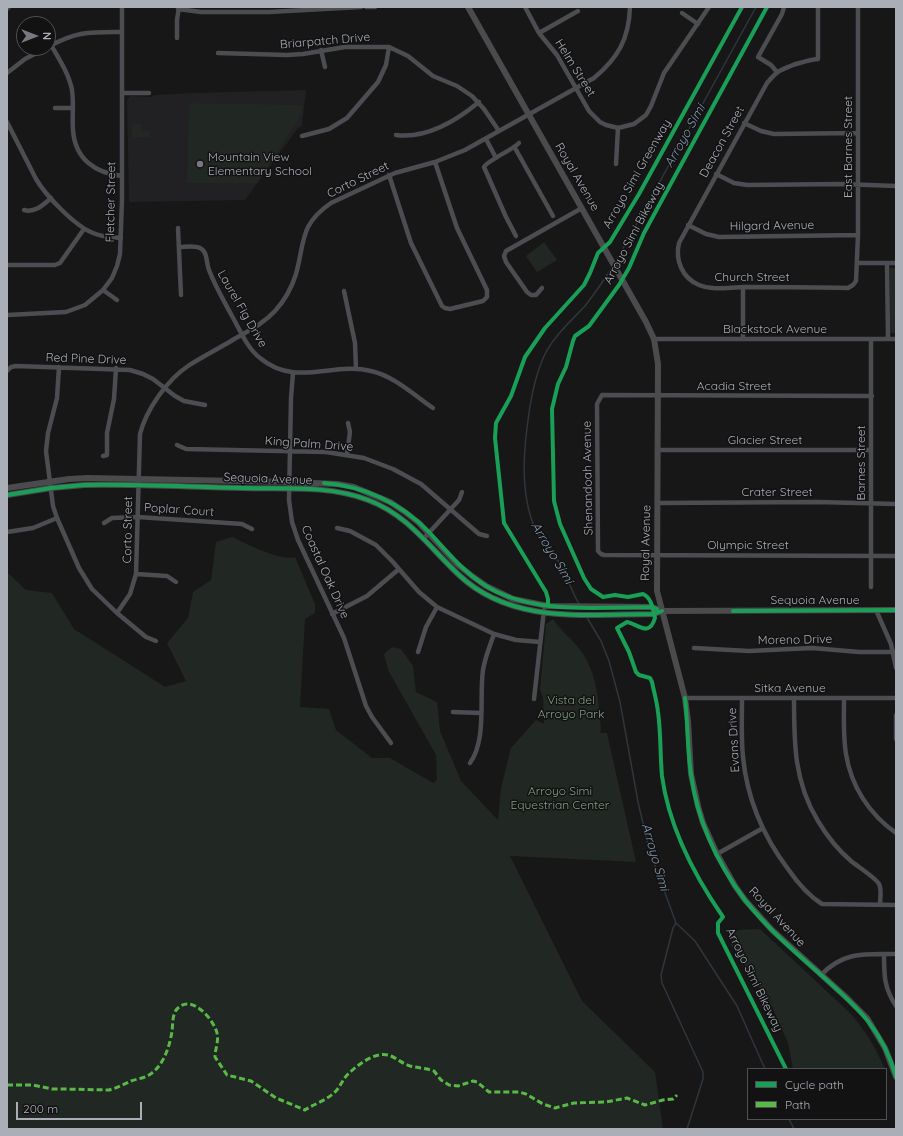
<!DOCTYPE html>
<style>
body{margin:0}
#map{position:relative;width:903px;height:1136px;overflow:hidden;background:#171718;font-family:Quicksand,sans-serif}
canvas{display:block}
.frame{position:absolute;inset:0;border:8px solid #aaaeb7;pointer-events:none}
.legend{position:absolute;left:747px;top:1068px;width:140px;height:52px;box-sizing:border-box;background:#121213;border:1px solid #4f5055;margin:0;padding:5px 7px;list-style:none;font-size:12px;color:#aaaeb7}
.legend li{display:flex;align-items:center;gap:8px;height:20px}
.legend b{width:20px;border:1px solid #4f5055}
.north{position:absolute;left:16px;top:16px;width:40px;height:40px;box-sizing:border-box;background:#121213;border:1px solid #4f5055;border-radius:50%;rotate:90deg;font-size:11px;font-weight:700;line-height:16px;text-align:center;color:#aaaeb7}
.north::after{content:'';display:block;margin:auto;width:14px;height:18px;background:#77797f;clip-path:polygon(50% 0,100% 100%,50% 72%,0 100%)}
.scale{position:absolute;left:16px;top:1102px;width:126px;height:18px;box-sizing:border-box;border:2px solid #aaaeb7;border-top:0;padding-left:5px;font-size:12px;line-height:14px;white-space:nowrap;color:#aaaeb7;-webkit-text-stroke:3px #121213;paint-order:stroke}
</style>
<div id="map">
<canvas width="903" height="1136"></canvas>
<div class="frame"></div>
<ul class="legend">
<li><b style="height:5px;background:#1a9f57"></b>Cycle path</li>
<li><b style="height:5px;background:#58b947"></b>Path</li>
</ul>
<div class="north">N</div>
<div class="scale">200 m</div>
</div>
<script>
const g = document.querySelector('canvas').getContext('2d');
g.lineJoin = 'round';
function fill(path, color) { g.fillStyle = color; g.fill(path, 'evenodd'); }
function trace(path, color, width, dash) { g.strokeStyle = color; g.lineWidth = width; g.lineCap = dash ? 'butt' : 'round'; g.setLineDash(dash || []); g.stroke(path); }
function write(font, color, halo, rows, align = 'center') {
  g.font = font + ' Quicksand,sans-serif'; g.lineWidth = 3; g.setLineDash([]); g.textBaseline = 'middle'; g.strokeStyle = halo; g.fillStyle = color; for (const [text, x, y, turn = 0] of rows) {
    g.save(); g.translate(x, y); g.rotate((+turn || 0) * Math.PI / 180); g.textAlign = isNaN(turn) ? turn : align; if (halo) g.strokeText(text, 0, 0); g.fillText(text, 0, 0); g.restore();
  }
}
const built = new Path2D(`
 M306,90L302,126L298,128L245,200L129,202L127,100L130,96L151,97L154,95L192,93Z`);
const green = new Path2D(`
 M189,103L302,105V114L257,183H187Z
 M132,124H141V131H150V137H135L134,139H132Z
 M544,242L557,260L537,272L526,256Z
 M890,268H896V333H890Z
 M232,537C247,544 279,561 295,557L315,604V613L305,619L300,707L329,709L336,730L372,758H390L433,783L437,780L436,755L388,670L384,654L392,647L401,649L413,666L416,692L437,702L440,731L461,781L498,820L501,788L511,748L536,720L544,724L543,697L540,690L546,624L553,619C560,630 570,637 578,647C597,670 599,701 601,730L600,733H607L636,862L510,856L582,1001L655,1072L663,1129H7V572L26,590L52,593L74,629L165,687L186,681L167,643L188,618L193,592L211,580L216,542Z
 M760,929L850,1013C865,1030 876,1048 885,1069H793L788,1043L772,1007L731,945V934C739,927 750,930 760,929Z`);
const stream = new Path2D(`
 M615,263L756,7
 M579,604C571,590 567,575 558,561C550,548 536,536 532,521C520,486 524,448 529,413C532,392 536,372 546,352C556,334 571,321 585,306C595,293 604,280 613,266
 M586,616L601,641L609,661L620,702L638,802L649,849L676,923L695,941L737,1006L765,1069
 M676,923L673,928L661,975L662,983L703,1072V1079L687,1129
 M789,1119L794,1129`);
const street = new Path2D(`
 M366,7H375
 M525,7L539,33L557,55L589,111L600,122L606,125L618,128L634,124L646,115L651,106L664,73L709,7
 M818,7V59C808,60 803,62 793,65C779,71 778,70 767,83L679,243C675,260 682,278 699,285C713,291 730,287 745,287C779,287 814,287 848,288L853,285L856,281L858,235V7
 M178,9L201,12H269L361,7
 M682,13L698,24
 M539,33L578,11
 M177,38V20L179,7
 M51,45C59,59 69,74 72,90C74,103 72,117 73,130C75,159 95,173 122,176
 M48,47C77,31 90,32 122,32
 M321,50L325,67
 M218,53L287,55L303,54L345,47H389L408,56L433,76L457,86L472,96L484,109L499,131
 M777,72L771,65L758,57L782,14L784,7
 M7,73L25,59L46,48
 M122,93H149
 M55,108H73
 M7,122L36,179C46,196 75,226 93,233C102,237 111,237 121,238
 M744,123L761,131L774,134L858,133
 M396,135C427,139 456,121 479,102
 M302,136L329,129L347,118L378,82L386,65L389,47
 M486,139L496,158
 M515,148L553,216
 M616,164L618,128
 M716,174L734,183L747,185L842,184L896,186
 M389,175L411,243L442,306L445,308L450,309L483,301L487,297V290L457,228L435,162
 M24,210C35,213 43,205 51,198
 M688,225L706,234L719,237L858,235
 M178,228L181,295
 M516,236L506,217L484,167C488,160 511,151 519,143
 M179,247C185,247 194,245 200,248C208,252 206,263 209,270C215,286 224,301 232,316C240,330 247,348 260,358C296,388 333,361 371,371C394,376 414,395 433,408
 M858,263H896
 M887,263L888,339
 M7,265H55L60,263L84,229
 M743,287V339
 M542,288L536,295H531L527,292L506,262L504,256L506,251L582,208
 M103,290L117,300
 M344,291L355,343L356,369
 M7,315L66,312L85,305L103,290L112,278L117,266L120,254L122,200V7
 M654,339H896
 M871,339V587
 M59,367L57,398L48,433L46,451L53,506L57,518L79,568L92,589L117,613L146,637L156,641
 M7,371L11,367L16,366L130,370L143,374L153,379L175,396L184,401L205,405
 M293,373L291,398L289,500L292,522L298,540L344,638L366,706L372,717L391,743
 M872,396L602,395L597,404L598,551L601,554L604,555L896,556
 M177,445L186,449L326,452L364,458L393,469L421,484L479,534L487,536
 M658,450H871
 M347,454L350,432L348,423
 M103,456L107,455V433L114,399L116,368
 M658,503L818,502L896,504
 M104,523L112,518L138,517L242,524L252,529
 M337,528L350,531L376,545L392,561L419,592L437,607L494,634L516,640L540,642
 M7,532L33,528L57,518
 M426,536L459,500L462,492
 M136,574L167,576L176,582
 M876,610L891,644L896,668
 M117,613L130,594L136,574L140,434C146,410 167,380 188,366C203,356 220,348 236,338C250,330 264,323 275,311C285,300 292,287 296,274C305,242 299,225 331,203L395,173L435,162L465,150L594,78C618,58 629,39 630,7
 M332,614L367,596L399,569
 M694,648L749,651L812,648L859,652H896
 M418,652L426,627L437,607
 M685,698H896
 M742,698C742,718 741,737 743,757C747,798 763,836 788,869C797,882 809,896 822,904L896,905
 M794,698C794,743 794,782 818,821C827,836 838,850 851,861C857,866 876,878 879,884C882,889 880,899 880,905
 M534,699L544,610
 M844,699C844,717 843,736 846,754C851,786 869,814 896,833
 M453,712L481,713
 M896,715V739
 M470,763C487,740 479,697 483,670C485,657 490,646 494,634
 M717,854L763,828
 M884,954C884,975 884,988 896,1006
 M821,975C844,951 866,954 896,954`);
const secondary = new Path2D(`
 M468,7L646,322L654,339L658,364L657,591L685,698L688,721L691,774L698,806L703,823L717,854L735,886L745,900L772,930L847,998L867,1018L885,1048L896,1077
 M7,8L8,7
 M7,488L69,479L88,478L290,482L337,484L354,487L390,502L405,512L419,523L457,564L472,576L486,586L513,599L548,606L652,607L662,611L896,610
 M7,495L51,488L84,485C137,484 190,487 243,488C284,489 329,485 368,500C408,515 429,547 459,575C512,625 587,614 654,614L662,611`);
const quiet = new Path2D(`
 M7,1085H33L52,1089H63L109,1090C117,1088 124,1084 131,1081C137,1079 144,1078 149,1075C163,1067 170,1046 172,1031C173,1024 172,1013 178,1008C192,994 214,1020 217,1033C219,1042 215,1049 215,1057L227,1075L251,1081L276,1098L305,1110C314,1104 325,1101 334,1093C340,1088 342,1080 348,1074C359,1064 376,1050 391,1056C398,1059 403,1064 410,1066C418,1068 426,1068 434,1071L441,1080L449,1085L458,1086L473,1081L477,1082L489,1092H519L526,1094L543,1104L555,1108L574,1103L606,1102L627,1098L645,1105L663,1100L673,1099L677,1095`);
const cycleway = new Path2D(`
 M767,7L644,233L629,268L619,285L589,326L575,336L573,341L566,367L558,384L552,409L554,501L560,524L584,578L591,589L603,597L615,595L628,597L643,594C652,598 653,610 655,618C649,638 638,624 627,622L617,628L629,652L636,672L639,675L650,678L652,682C654,692 657,702 658,712C661,733 660,754 662,776C669,828 694,875 723,917L718,923V933L786,1069
 M324,483C364,486 401,503 429,532C450,555 468,578 497,592C544,614 601,607 652,607L657,609
 M7,495L51,488L84,485C137,484 190,487 243,488C284,489 329,485 368,500C408,515 429,547 459,575C512,625 587,614 654,614L662,611
 M548,606V599L546,592L504,523L495,438L496,423L511,396L525,357L545,328L584,285L590,273L598,253L610,242L639,194L742,7
 M733,611L896,610
 M685,698C688,723 687,749 691,774C697,819 717,863 745,900C767,928 794,951 820,974C856,1006 883,1029 896,1077`);
const markers = [
 [200,164,4,"#77797f"]
];
const streetNames = [
 ["Briarpatch Drive",325,41,-5],
 ["Helm Street",575,68,58],
 ["Deacon Street",722,142,-61],
 ["East Barnes Street",848,147,-90],
 ["Arroyo Simi Greenway",637,174,-60],
 ["Royal Avenue",577,177,60],
 ["Corto Street",358,180,-26],
 ["Fletcher Street",111,202,-89],
 ["Hilgard Avenue",772,226,-1],
 ["Arroyo Simi Bikeway",634,233,-62],
 ["Church Street",752,277],
 ["Laurel Fig Drive",242,309,60],
 ["Blackstock Avenue",775,329],
 ["Red Pine Drive",86,359,2],
 ["Acadia Street",734,386],
 ["Glacier Street",765,440],
 ["King Palm Drive",309,444,4],
 ["Barnes Street",861,463,-90],
 ["Shenandoah Avenue",588,478,-91],
 ["Sequoia Avenue",268,479,2],
 ["Crater Street",777,492],
 ["Poplar Court",179,510,4],
 ["Corto Street",128,530,-89],
 ["Royal Avenue",646,543,-89],
 ["Olympic Street",748,545],
 ["Coastal Oak Drive",325,572,66],
 ["Sequoia Avenue",815,600],
 ["Moreno Drive",795,640,-1],
 ["Sitka Avenue",790,688],
 ["Evans Drive",734,740,-93],
 ["Royal Avenue",777,917,47],
 ["Arroyo Simi Bikeway",754,980,64]
];
const poiNames = [
 ["Mountain View",208,157],
 ["Elementary School",208,171]
];
const parkNames = [
 ["Vista del",571,700],
 ["Arroyo Park",571,714],
 ["Arroyo Simi",560,791],
 ["Equestrian Center",560,805]
];
const waterNames = [
 ["Arroyo Simi",685,136,-61],
 ["Arroyo Simi",552,553,59],
 ["Arroyo Simi",655,857,74]
];
fill(built, '#212123');
fill(green, '#212722');
trace(stream, '#2f363c', 1.5);
trace(street, '#4c4d50', 4.5);
trace(secondary, '#4b4b4e', 6);
trace(quiet, '#58b947', 3, [6, 3]);
trace(cycleway, '#1a9f57', 4);
for (const [x, y, r, color] of markers) { const dot = new Path2D(); dot.arc(x, y, r, 0, 2 * Math.PI); g.fillStyle = color; g.fill(dot); trace(dot, '#121213', 1.5); }
write('12px', '#aaaeb7', '#121213', streetNames);
write('12px', '#aaaeb7', '#121213', poiNames, 'left');
write('12px', '#83a085', '#121213', parkNames);
write('italic 13px', '#849aaf', '#121213', waterNames);
</script>
